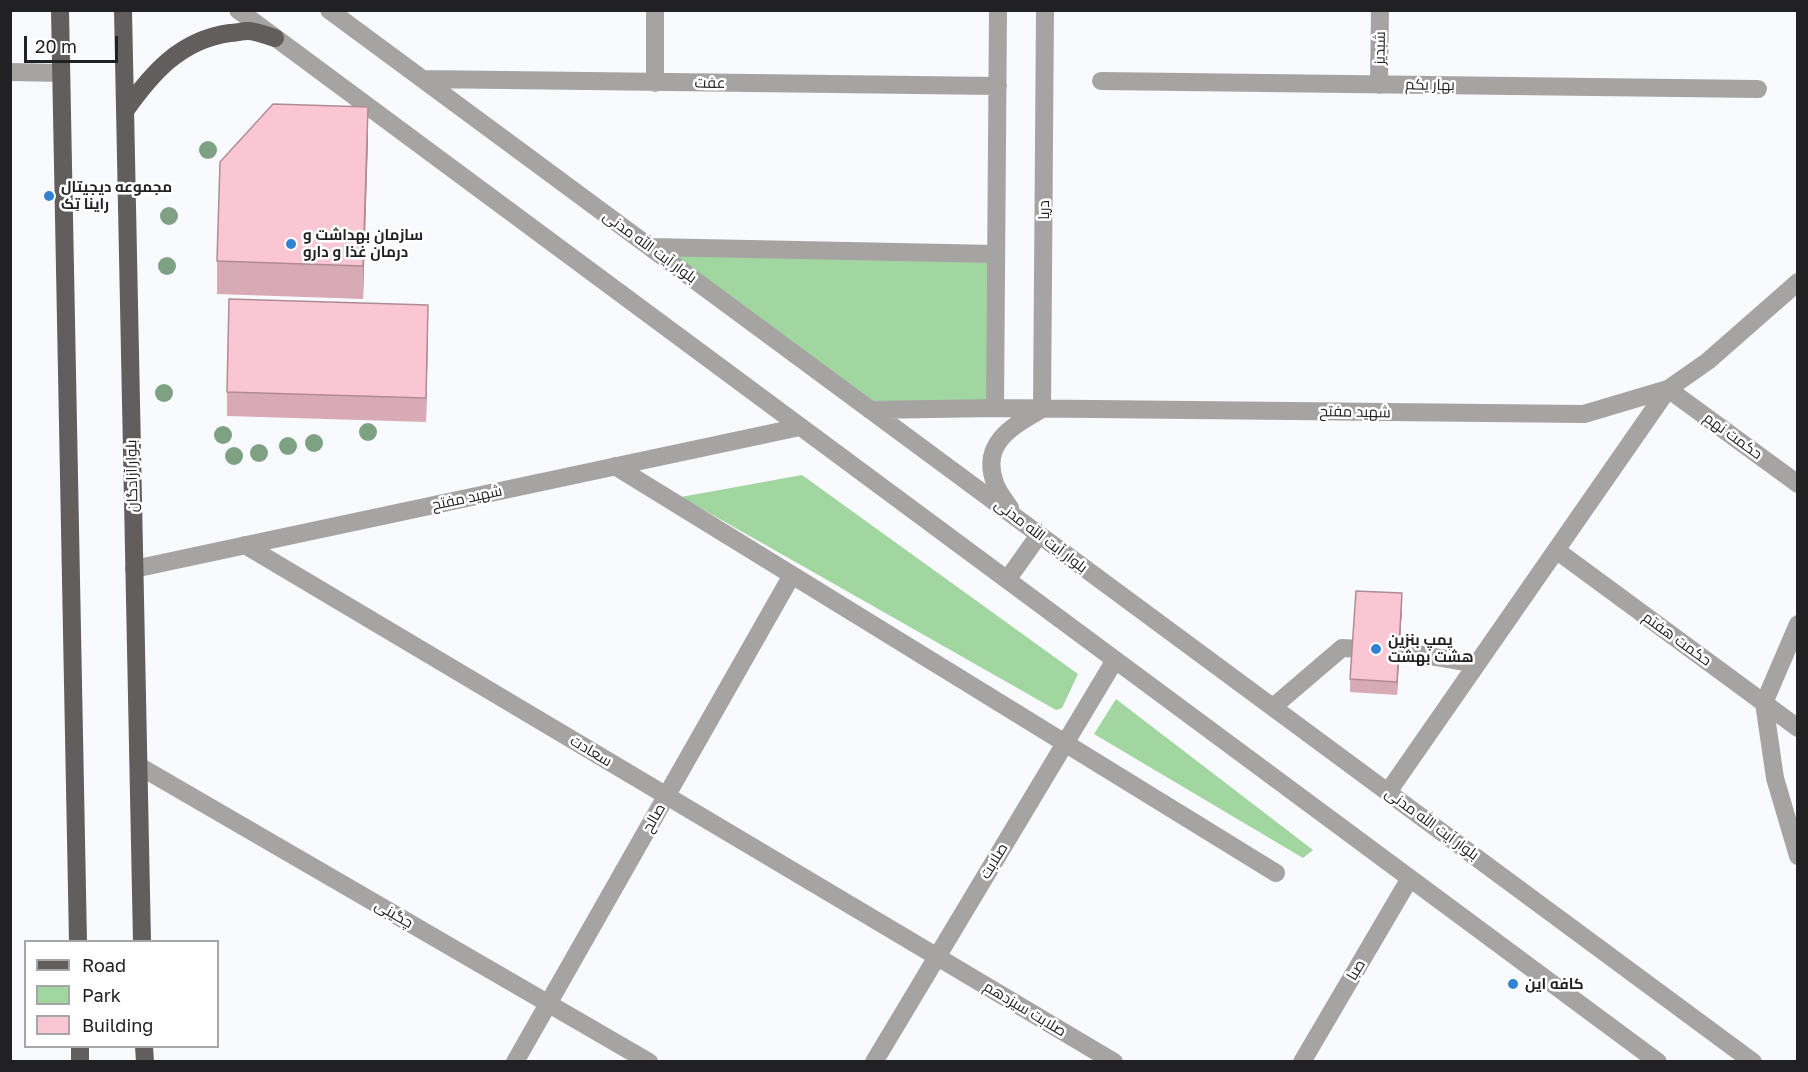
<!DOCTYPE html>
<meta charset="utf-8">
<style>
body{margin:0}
#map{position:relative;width:1808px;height:1072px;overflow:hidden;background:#f9fafe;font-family:"Golos Text",sans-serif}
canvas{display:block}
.frame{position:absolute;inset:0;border:12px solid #212123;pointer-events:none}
.legend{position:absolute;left:24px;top:940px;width:195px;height:108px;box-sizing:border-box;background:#fff;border:2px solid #a6a6a7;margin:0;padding:8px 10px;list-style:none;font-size:18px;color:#212123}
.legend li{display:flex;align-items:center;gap:12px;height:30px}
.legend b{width:30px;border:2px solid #a6a6a7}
.scale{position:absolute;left:24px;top:36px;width:94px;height:27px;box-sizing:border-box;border:3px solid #212123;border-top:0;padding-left:8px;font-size:18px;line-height:21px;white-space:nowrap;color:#212123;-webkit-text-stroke:4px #fff;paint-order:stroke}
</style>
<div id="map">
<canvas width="1808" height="1072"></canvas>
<div class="frame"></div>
<ul class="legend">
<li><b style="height:8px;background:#625e5d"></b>Road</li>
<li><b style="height:16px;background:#a2d6a0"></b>Park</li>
<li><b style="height:16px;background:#fbc6d4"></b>Building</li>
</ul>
<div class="scale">20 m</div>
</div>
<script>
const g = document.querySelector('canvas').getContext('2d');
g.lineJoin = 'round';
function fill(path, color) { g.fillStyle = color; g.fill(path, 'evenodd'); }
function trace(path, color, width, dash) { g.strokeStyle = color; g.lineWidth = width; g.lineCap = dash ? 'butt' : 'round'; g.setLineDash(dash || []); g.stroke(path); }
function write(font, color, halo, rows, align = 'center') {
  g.font = font + ' "Golos Text",Cairo,sans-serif'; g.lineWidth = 5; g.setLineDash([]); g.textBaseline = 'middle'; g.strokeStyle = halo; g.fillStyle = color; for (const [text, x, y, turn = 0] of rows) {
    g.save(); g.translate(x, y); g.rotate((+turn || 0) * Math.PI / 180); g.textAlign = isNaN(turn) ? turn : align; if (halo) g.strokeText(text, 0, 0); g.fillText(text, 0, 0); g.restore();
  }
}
const green = new Path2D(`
 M650,247L996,254L995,408L870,410Z
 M802,475L1078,674L1062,708L1056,710L681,497Z
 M1116,699L1313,850L1303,858L1094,734Z`);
const minor = new Path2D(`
 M238,10L1658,1062
 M329,10L1753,1062
 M655,10V83
 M10,72L61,73
 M422,79L998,86
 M1101,81L1758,89
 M1379,85L1380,10
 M650,247L996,254
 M995,408L998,10
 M870,410L995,408L1584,414L1668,389L1708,361L1798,282
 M615,466L1276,873
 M1010,508C1005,500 998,492 995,483C980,443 1013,426 1042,409L1045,10
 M245,545L1114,1062
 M1556,550L1798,728
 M134,569L800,427
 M1007,580L1039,535
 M1798,624L1764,703L1775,778L1798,856
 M1273,707L1342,648L1400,651L1476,664
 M139,766L649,1062
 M1388,792L1668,389L1798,484
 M515,1062L792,575
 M874,1062L1115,660
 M1302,1062L1410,878`);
const major = new Path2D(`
 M60,10L78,942
 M123,10L142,942
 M125,111C152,73 180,40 230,33C235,33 242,31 248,31C257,31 267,36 275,38
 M80,1046V1062
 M144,1046L145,1062`);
const trees = [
 [208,150],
 [169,216],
 [167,266],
 [164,393],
 [368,432],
 [223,435],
 [314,443],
 [288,446],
 [259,453],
 [234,456]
];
const wall = new Path2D(`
 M368,139L363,299L217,294V261Z
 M428,329L426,422L227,416V392Z
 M1402,606L1397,695L1350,692V679Z`);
const shadedWall = new Path2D(`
 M368,107V139L363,299V266Z
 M428,305V329L426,422V398Z
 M1402,593V606L1397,695V682Z`);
const building = new Path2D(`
 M273,104L368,107L363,266L217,261L220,162Z
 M229,299L428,305L426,398L227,392Z
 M1356,591L1402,593L1397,682L1350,679Z`);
const markers = [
 [49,196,6,"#2f83d2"],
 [291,244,6,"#2f83d2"],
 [1376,649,6,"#2f83d2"],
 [1513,984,6,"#2f83d2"]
];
const streetNames = [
 ["شبدیز",1380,48,-89],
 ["عفت",710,83,1],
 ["بهار یکم",1430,85,1],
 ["دریا",1044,210,-90],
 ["بلوار آیت الله مدنی",650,247,36],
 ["شهید مفتح",1355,412,1],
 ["حکمت نهم",1733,436,36],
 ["بلوار آزادگان",132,476,-91],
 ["شهید مفتح",467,498,-12],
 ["بلوار آیت الله مدنی",1041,536,37],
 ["حکمت هفتم",1677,639,36],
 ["سعادت",591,751,31],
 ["صالح",654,818,-60],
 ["بلوار آیت الله مدنی",1432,824,36],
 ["صلابت",994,861,-59],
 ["چگینی",394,914,30],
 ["صبا",1356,970,-59],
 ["صلابت سیزدهم",1025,1009,31]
];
const poiNames = [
 ["مجموعه دیجیتال",61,187],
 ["راینا تِک",61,204],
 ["سازمان بهداشت و",303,235],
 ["درمان غذا و دارو",303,252],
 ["پمپ بنزین",1388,640],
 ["هشت بهشت",1388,657],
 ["کافه این",1525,984]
];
fill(green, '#a2d6a0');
trace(minor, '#a6a4a3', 18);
trace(major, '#625e5d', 18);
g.fillStyle = '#7fa183';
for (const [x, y] of trees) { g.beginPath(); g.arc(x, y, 9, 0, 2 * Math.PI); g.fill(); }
fill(wall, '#d8aab6');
fill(shadedWall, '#b08b94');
fill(building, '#fbc6d4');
trace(building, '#b08b94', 1.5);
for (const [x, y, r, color] of markers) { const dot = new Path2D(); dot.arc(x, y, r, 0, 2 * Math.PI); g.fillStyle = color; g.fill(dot); trace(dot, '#fff', 2); }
write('15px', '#212123', '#fff', streetNames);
write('bold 15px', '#212123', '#fff', poiNames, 'left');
</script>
